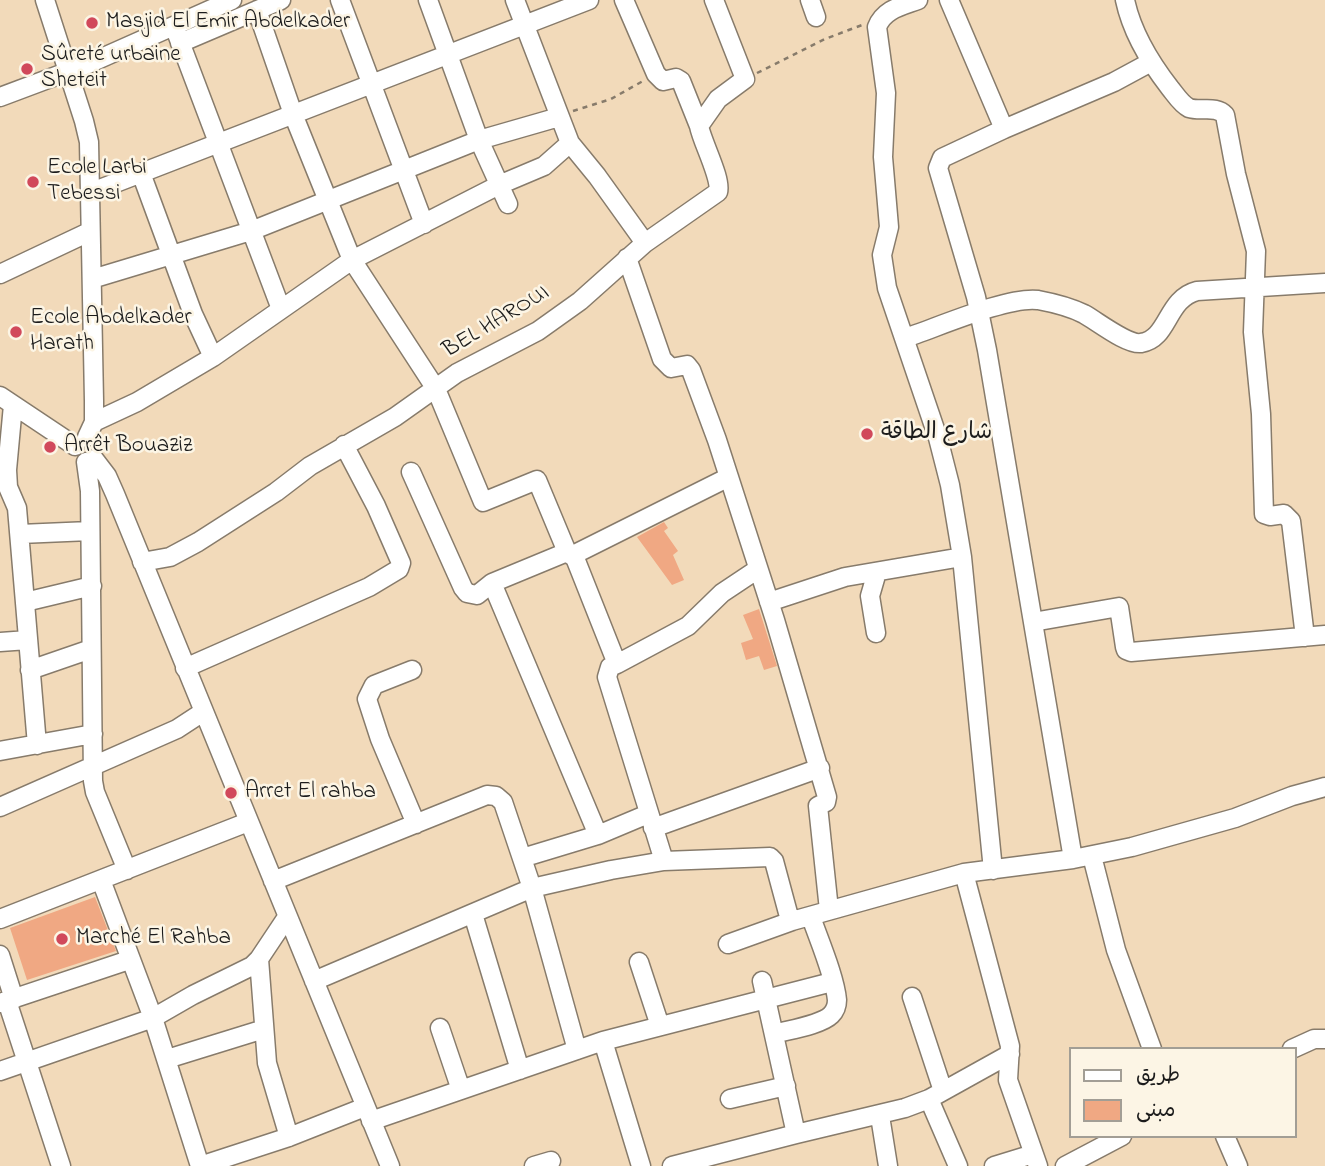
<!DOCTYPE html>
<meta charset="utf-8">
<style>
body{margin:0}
#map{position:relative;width:1325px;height:1166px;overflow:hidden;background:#f2daba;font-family:"Indie Flower","Playpen Sans Arabic",sans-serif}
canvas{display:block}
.legend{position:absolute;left:1069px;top:1047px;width:228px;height:91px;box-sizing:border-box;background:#fcf5e5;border:2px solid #a29e95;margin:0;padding:9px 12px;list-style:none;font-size:21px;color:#1c1c1c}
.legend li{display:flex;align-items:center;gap:14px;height:35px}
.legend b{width:35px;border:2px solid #a29e95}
</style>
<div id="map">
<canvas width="1325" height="1166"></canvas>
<ul class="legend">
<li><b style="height:9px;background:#fff"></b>طريق</li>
<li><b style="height:19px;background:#f0a883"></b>مبنى</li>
</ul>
</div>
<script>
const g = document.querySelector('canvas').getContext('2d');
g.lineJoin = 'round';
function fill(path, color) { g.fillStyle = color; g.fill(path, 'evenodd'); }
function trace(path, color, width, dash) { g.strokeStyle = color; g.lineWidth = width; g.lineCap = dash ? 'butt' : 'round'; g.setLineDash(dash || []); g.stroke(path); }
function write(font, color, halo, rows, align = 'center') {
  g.font = font + ' "Indie Flower","Playpen Sans Arabic",sans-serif'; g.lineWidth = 5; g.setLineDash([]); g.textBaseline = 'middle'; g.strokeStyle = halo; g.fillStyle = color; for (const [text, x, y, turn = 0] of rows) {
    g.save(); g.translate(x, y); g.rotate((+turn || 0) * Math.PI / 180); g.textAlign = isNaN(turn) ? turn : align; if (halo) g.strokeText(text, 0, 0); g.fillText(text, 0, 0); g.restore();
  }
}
const building = new Path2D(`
 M664,522L668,528L664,531L678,551L673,555L684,580L672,585L637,537Z
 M759,609L777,666L764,670L759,656L746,660L741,643L753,639L743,615Z
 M95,897L116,951L27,980L10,928Z`);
const path = new Path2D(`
 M757,73L825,39L862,25
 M573,111L611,99L643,81`);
const minor = new Path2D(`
 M45,0L84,121L89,142L94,401V422L87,437
 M340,0L424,224
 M428,0L479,140L508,204
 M624,0L656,74L663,81L676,78L681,81L699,126
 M810,0L816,17
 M918,0C902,6 884,9 877,27L886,93L883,157L889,227L882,255L887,288L938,438L950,485L962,557L993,870
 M949,0L1004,129
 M1125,0C1132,33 1149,61 1170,88C1175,94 1181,104 1189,108C1201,112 1216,105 1225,115L1236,174L1256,251L1253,332L1261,414L1264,514L1270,516L1284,514L1291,521L1305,637
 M257,10L293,114L352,260L436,389L483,502L537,480L567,552L492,583L598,835L648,814
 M174,26L281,309
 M180,43L281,0
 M0,97L88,64L232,0
 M570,143L597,176L645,243L718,192C722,179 702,142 699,126L718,99L745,79L714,0
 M141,173L193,314L213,357
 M92,192L589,0
 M627,258L662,359L671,368L687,365L691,370L717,440L775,620L827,797L826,802L818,806L829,910
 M0,274L89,232
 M92,279L251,231L479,140L559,117
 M905,338C936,328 1008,296 1038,300C1054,303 1070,307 1084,314C1097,321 1127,345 1141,343C1169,339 1166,299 1197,291L1325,283
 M0,396L75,446
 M13,405L7,470L8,487L17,508L37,745
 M94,422L137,402L213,357L352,260L499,185L544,166L570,143L515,0
 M94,459L107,476L115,494L390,1166
 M86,462L90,491L93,781L95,792L127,870
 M411,472L463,588L467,593L477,595L492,583
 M20,534L90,531
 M567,552L575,558L617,664L610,667L607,677L664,861
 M573,555L729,477
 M142,562L170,557L198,542L276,492L310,466L395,417L457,373L538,331L580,301L645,243
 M25,602L92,586
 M769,602L845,577L962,557
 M1033,622L1119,607L1125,647L1126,650L1131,652L1325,635
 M876,633L870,596L877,572
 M0,642L28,640
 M617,664L688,626L722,593L758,569
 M185,668L369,587L399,569L401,563L376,506L344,445
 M30,670L91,649
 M412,670L374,685L367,699L380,739L416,824
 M0,751L93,734
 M0,807L177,729L203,712
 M653,828L820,768
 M1092,856L1116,950L1152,1049
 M522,858L598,835
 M1073,859L987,350L976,297L938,168L942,158L1004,129L1114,82L1151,62
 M964,873L1010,1046L1008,1080L1038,1166
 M101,880L153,1018L200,1166
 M273,881L487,795L496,796L503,802L532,888L577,1050
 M473,914L520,1070
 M0,919L248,822
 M728,944L792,921
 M0,955L14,999
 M259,959L267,1063L289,1137
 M639,962L660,1026
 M314,981L532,888L611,870L664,861L770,857L774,861L788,913L792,921L964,873L1073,859L1132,847L1235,818L1292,796L1325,787
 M762,981L796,1134
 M912,997L943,1091
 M7,1001L61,1166
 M0,1003L129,960
 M440,1028L461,1090
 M774,1034C788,1030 821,1025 831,1015C835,1011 837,1006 837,1000C835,977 819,940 811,917
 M603,1041L641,1166
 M1292,1049L1314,1039H1325
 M167,1059L264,1029
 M0,1071L153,1018L193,995L252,966L259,959L287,917
 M730,1099L786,1086
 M929,1099L958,1166
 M880,1116L888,1166
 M371,1121L603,1041L832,982
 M1225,1136L1238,1166
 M200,1166L289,1137L365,1107
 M534,1166L551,1161
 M672,1166L796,1134L905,1108L929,1099L1010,1054
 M994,1166L1033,1154
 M1065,1166L1122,1136`);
const markers = [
 [92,23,7,"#d1495b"],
 [27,69,7,"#d1495b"],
 [33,182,7,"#d1495b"],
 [16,332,7,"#d1495b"],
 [867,434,7,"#d1495b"],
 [50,447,7,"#d1495b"],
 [231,793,7,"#d1495b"],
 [62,939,7,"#d1495b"]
];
const poiNames = [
 ["Masjid El Emir Abdelkader",106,23],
 ["Sûreté urbaine",41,56],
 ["Sheteit",41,82],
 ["Ecole Larbi",47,169],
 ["Tebessi",47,195],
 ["Ecole Abdelkader",30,319],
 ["Harath",30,345],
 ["شارع الطاقة",881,434],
 ["Arrêt Bouaziz",64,447],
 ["Arret El rahba",245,793],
 ["Marché El Rahba",76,939]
];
const streetNames = [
 ["BEL HAROUI",497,323,-31]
];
fill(building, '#f0a883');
trace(minor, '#877b6b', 21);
trace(path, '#877b6b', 2.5, [5, 5]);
trace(minor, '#fff', 18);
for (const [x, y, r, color] of markers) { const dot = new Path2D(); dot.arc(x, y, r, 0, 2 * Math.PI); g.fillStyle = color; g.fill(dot); trace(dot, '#fcf5e5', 2.5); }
write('23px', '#1c1c1c', '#fcf5e5', poiNames, 'left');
write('23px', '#1c1c1c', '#fcf5e5', streetNames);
</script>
